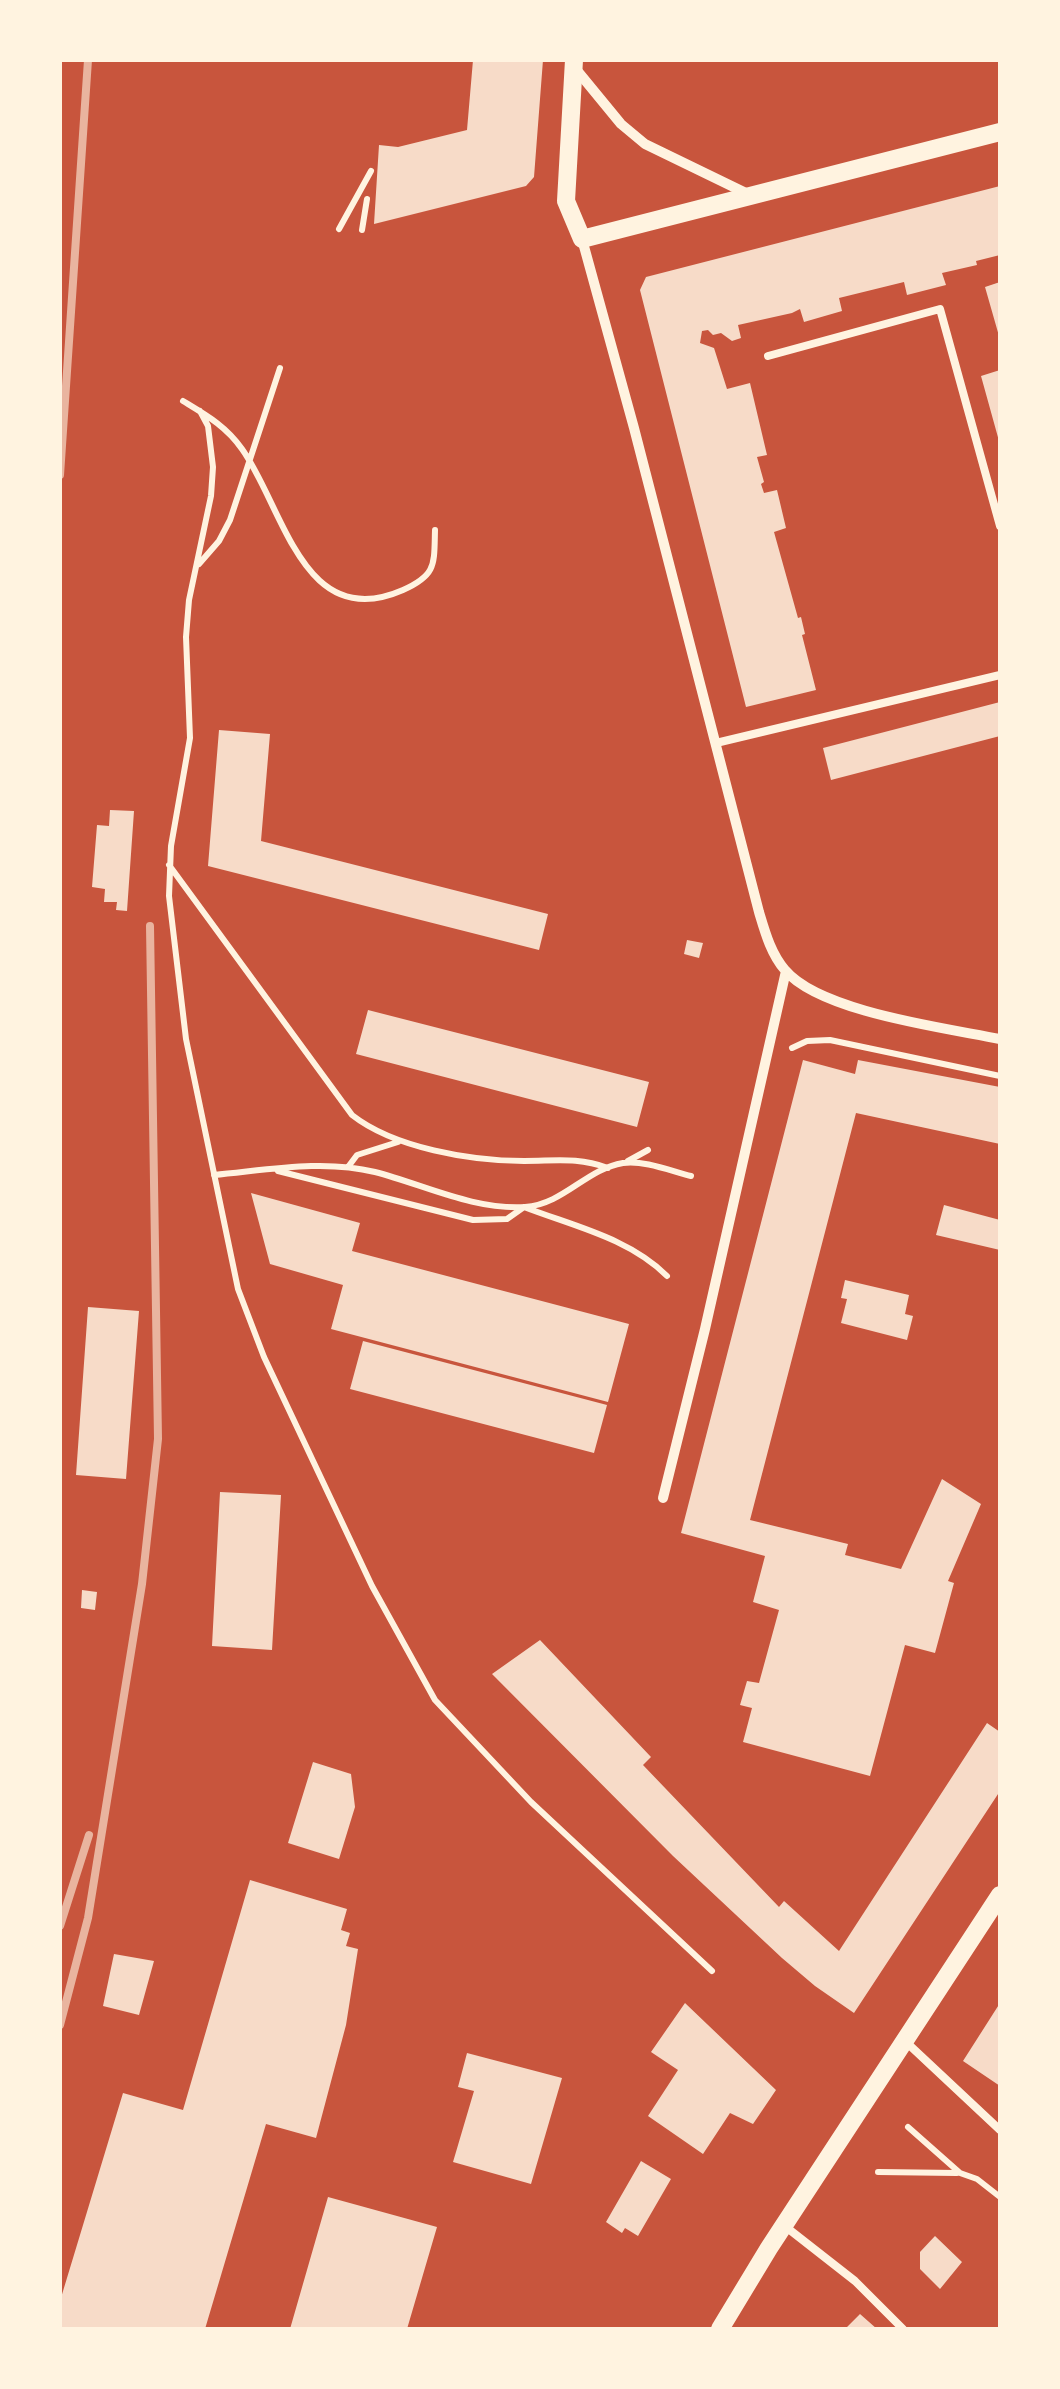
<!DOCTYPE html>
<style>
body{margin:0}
#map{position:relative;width:1060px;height:2389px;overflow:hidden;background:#c8553d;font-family:"Source Sans 3",sans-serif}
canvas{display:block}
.frame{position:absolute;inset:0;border:62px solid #fff3e0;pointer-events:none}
</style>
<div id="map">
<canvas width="1060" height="2389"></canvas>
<div class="frame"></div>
</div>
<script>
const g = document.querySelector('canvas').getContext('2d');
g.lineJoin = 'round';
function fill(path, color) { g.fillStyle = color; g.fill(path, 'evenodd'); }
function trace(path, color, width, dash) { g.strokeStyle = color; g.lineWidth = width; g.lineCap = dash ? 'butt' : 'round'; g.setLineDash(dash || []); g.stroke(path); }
const building = new Path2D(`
 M473,60H543L534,177L526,186L374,224L379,145L398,147L467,130Z
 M1000,186V255L976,261L977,265L942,273L946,285L907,295L904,282L839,298L842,311L804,322L800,309L792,313L738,325L741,338L732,341L721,333L713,335L708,330L702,331L700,343L714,348L727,389L750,383L767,455L757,457L764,482L761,484L764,493L777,490L786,528L774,532L798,618L801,617L805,634L802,635L816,690L746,707L640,290L646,277Z
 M1000,282V335L999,336L985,287Z
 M1000,370V441H999L981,376Z
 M1000,702V736L831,780L823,748Z
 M219,730L270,734L261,841L548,914L539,950L208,866Z
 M110,810L134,811L127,911L116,910L117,902H104L105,889L92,887L97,825L109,826Z
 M687,940L703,943L699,958L684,954Z
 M368,1010L649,1082L637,1127L356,1054Z
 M803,1060L855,1074L858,1060L1000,1087V1144L856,1113L750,1520L848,1544L845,1555L901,1569L942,1479L981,1504L948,1581L954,1583L935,1653L905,1645L870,1776L743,1742L752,1708L740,1705L747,1681L759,1683L779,1610L753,1602L765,1556L681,1533Z
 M251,1193L360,1223L352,1251L629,1324L608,1402L331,1329L343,1285L270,1264Z
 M944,1205L1000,1220V1250L936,1235Z
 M845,1280L909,1295L905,1314L913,1316L907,1340L841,1323L847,1299L841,1298Z
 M88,1307L139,1311L126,1479L76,1475Z
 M363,1341L607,1405L594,1453L350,1389Z
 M220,1492L281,1495L272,1650L212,1646Z
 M82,1590L97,1592L95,1610L81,1608Z
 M540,1640L651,1757L643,1765L779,1907L784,1901L839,1951L987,1723L1000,1732V1791L854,2013L815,1986L782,1958L673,1856L492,1674Z
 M313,1762L351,1774L355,1807L339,1859L288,1843Z
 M250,1880L347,1909L341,1930L350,1933L346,1946L358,1949L346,2025L316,2138L266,2124L205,2329H60V2301L123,2093L183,2110Z
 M114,1954L154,1961L139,2015L103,2006Z
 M685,2003L776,2090L753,2124L730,2113L703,2154L648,2116L678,2070L651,2052Z
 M1000,2003V2086L963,2061Z
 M467,2053L562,2078L531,2184L453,2162L474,2091L458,2087Z
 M641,2161L671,2179L638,2236L625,2228L622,2233L606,2222Z
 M328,2197L437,2227L407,2329H290Z
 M935,2236L962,2262L940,2289L920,2269V2252Z
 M860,2314L877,2329H845Z`);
const path = new Path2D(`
 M339,229L371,171
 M362,230L367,199
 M183,401C206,415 226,426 242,449C284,508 303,634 403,590C437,575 434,564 435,530
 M200,411L208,426L213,467L211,496L189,600L186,637L190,738L171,846L169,896L186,1039L238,1289L264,1357L372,1586L435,1700L531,1802L712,1971
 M199,564L219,541L230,520L280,368
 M169,865L352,1115C394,1148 471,1161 524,1161C557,1161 577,1157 608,1168
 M792,1048L807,1041L830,1040L1000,1076
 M628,1161L648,1150
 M348,1167L357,1155L398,1142
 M278,1171L473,1220L507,1219L524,1207C573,1226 629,1238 667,1276
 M214,1175C268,1170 323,1159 375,1172C425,1185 473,1210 525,1207C564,1204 586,1169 623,1163C644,1160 671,1171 691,1176
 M908,2127L960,2173L977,2179L1000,2197
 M878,2172L957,2173`);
const service = new Path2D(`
 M768,356L940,309L1000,526
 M716,743L1000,675
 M905,2041L1000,2130
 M786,2227L855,2281L903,2329`);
const minor = new Path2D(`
 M575,68L621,124L645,144L748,194
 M582,239L634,428L759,912C765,932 771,954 785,970C820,1012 946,1028 1000,1039
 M663,1498L705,1329L786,971`);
const tertiary = new Path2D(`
 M574,60L566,201L582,239L1000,132
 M720,2329L769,2248L1000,1895`);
const rail = new Path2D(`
 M60,475L88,60
 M60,1926L89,1835
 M60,2025L88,1918L142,1584L158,1439L150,926`);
fill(building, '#f7dbc8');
trace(path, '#fff3e0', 6);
trace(service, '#fff3e0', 8);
trace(minor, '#fff3e0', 10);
trace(tertiary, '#fff3e0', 18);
trace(rail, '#e9b49f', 8);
</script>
